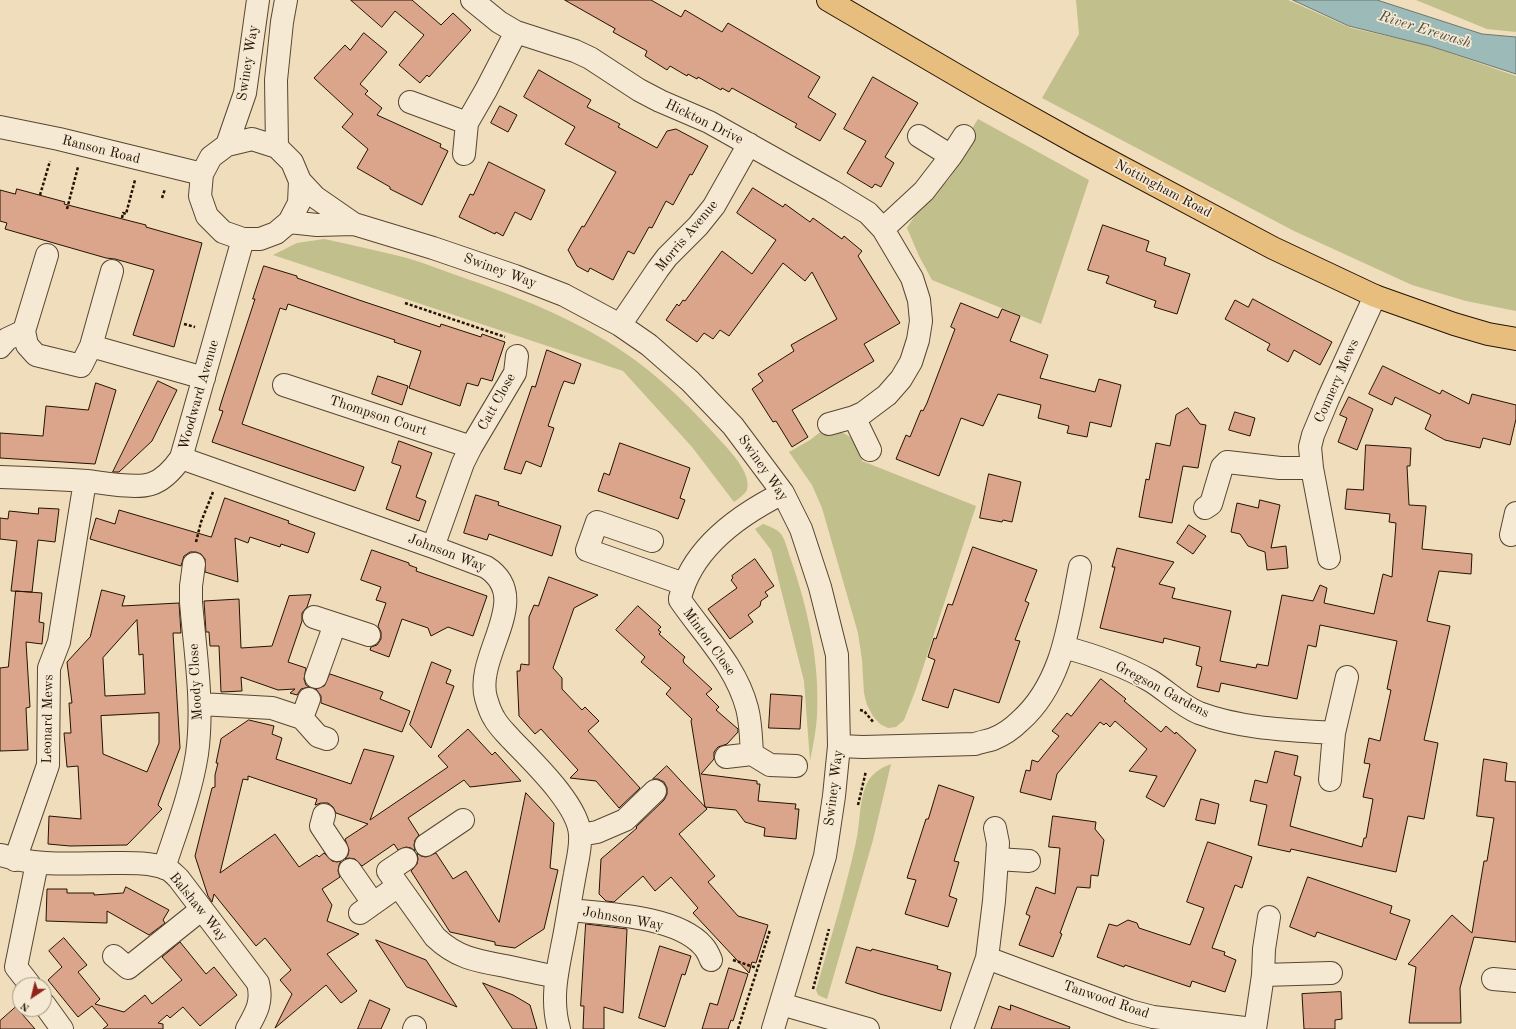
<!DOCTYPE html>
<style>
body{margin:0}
#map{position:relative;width:1516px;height:1029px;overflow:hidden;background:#f0ddbb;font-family:"Old Standard TT",serif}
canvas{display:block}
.north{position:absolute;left:12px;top:977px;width:40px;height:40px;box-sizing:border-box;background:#f5e9d3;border:1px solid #a19380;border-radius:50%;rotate:215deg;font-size:11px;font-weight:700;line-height:16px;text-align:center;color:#241303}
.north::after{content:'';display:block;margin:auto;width:14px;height:18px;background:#8f2418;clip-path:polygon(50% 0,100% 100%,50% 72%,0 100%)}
</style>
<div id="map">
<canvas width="1516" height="1029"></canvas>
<div class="north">N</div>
</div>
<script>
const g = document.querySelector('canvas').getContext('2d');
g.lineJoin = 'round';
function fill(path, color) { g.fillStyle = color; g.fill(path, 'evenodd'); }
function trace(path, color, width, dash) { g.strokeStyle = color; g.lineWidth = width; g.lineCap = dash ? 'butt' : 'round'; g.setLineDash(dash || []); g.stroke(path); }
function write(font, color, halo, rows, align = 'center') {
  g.font = font + ' "Old Standard TT",serif'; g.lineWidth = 3.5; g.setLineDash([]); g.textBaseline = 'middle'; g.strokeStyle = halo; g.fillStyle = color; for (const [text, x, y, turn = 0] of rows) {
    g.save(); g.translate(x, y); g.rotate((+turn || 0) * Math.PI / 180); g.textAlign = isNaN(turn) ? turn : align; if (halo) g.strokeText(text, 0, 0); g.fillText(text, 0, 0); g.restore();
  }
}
const green = new Path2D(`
 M1076,0H1288L1351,28L1427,45L1516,76V311L1466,301L1412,285L1294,231L1042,98L1079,34Z
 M1416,0H1516V32L1487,29Z
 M978,119L1089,180L1041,324L932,280L919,256L907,228L917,212L949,179L962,158L973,127Z
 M324,239C352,245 380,251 407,258C428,264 449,273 470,280C527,300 586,324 635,360C666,383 693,410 719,439C729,450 752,473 747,490C745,494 738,499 734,502L692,447L623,371L273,255L297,243Z
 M823,430L840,431L852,438L861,451L862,461L976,506L916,689L904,720L896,727L888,728L880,724L873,716L867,705L864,693L862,660L858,633L822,508L812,485L789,452L810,440Z
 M763,524C769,526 777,529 781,534C786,541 788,552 791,560C808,609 820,663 817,716C816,731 813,746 810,761L804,681L771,550L755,529Z
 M891,764L873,840L827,999L818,995L816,990C830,941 845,892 856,842C860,824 859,805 865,788C869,775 880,768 891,764Z`);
const water = new Path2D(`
 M1293,0H1377L1482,34L1516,37V74L1430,46L1349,26Z`);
const building = new Path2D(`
 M351,0H412L441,25L453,13L471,30L429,77L427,75L420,83L399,65L424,35L395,11L382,27Z
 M565,0H651L681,17L685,10L722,32L728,23L820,77L808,97L836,114L820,141L795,127L797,124L732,88L729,92L722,88L721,90L698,77L697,79L688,74L687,76L670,66L667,70L645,56L647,51L613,32L615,29Z
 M364,33L387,52L360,84L368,91L365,94L382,108L377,115L441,144L440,147L448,151L422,205L390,189V187L357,168L368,149L342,127L353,114L314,78L345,45L350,50Z
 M539,70L591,100L587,107L620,124L618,127L657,148L667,131L676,129L708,146L692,175L690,174L673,205L666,201L652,228L649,227L634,254L628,251L613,280L590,268L588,272L577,266L568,250L582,226L584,227L616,172L565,144L575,127L524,97Z
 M873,77L918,103L885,157L894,163L881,187L875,184L872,188L847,173L866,141L844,129Z
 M500,106L517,115L508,132L491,123Z
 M489,162L545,190L531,220L515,212L503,236L496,232L495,234L459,217L470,194L473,195Z
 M753,188L783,207L785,204L810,222L813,218L842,239L844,236L862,251L858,256L900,323L864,344L874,361L792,410L808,437L792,447L776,421L773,422L752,389L763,381L758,374L794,351L791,345L837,319L812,272L805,281L783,263L729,336L720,330L713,339L704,333L697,342L666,320L677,304L679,306L683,300L685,301L722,251L752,274L776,240L737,213Z
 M17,189L65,202L64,204L146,225V227L202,243L174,347L133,335L154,270L115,259L106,258L5,229L7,223L0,221V190L15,194Z
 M1103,225L1149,241L1146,251L1166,258L1164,265L1190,274L1177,314L1154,307L1156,301L1106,283L1109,276L1088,270Z
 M264,266L297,276V278L359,300L440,327L441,324L481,337L482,334L505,342L492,381L481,378L478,386L467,383L460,406L409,388L421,351L394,342L395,340L288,304L286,310L280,308L242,424L364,467L355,491L212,442L223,411L219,410L222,400L255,299H253Z
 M1253,299L1332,342L1320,365L1294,350L1288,362L1267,350L1270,344L1225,319L1235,300L1248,307Z
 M961,303L998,318L1002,309L1020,316L1010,341L1048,355L1040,378L1095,392L1099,379L1121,385L1111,427L1090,422L1087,437L1067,433L1069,426L1038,418L1041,405L998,394L983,426L961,418L939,476L896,459L906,435L910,437L921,410L923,411L927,403L955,329L951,327Z
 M547,350L581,364L574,384L564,381L560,391L548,426L554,428L541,467L526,461L521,474L504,469L532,386L535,387Z
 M1383,366L1440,394L1442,390L1469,404L1472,394L1516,405V419L1510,445L1483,438L1480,448L1445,440L1425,429L1431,415L1395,397L1392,405L1369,394Z
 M378,376L408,386L402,405L372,394Z
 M158,381L177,390L152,441L119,472H113Z
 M96,383L116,390L95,464L0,458V433L43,436L46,406L88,410Z
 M1349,397L1373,409L1357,450L1338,442L1347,418L1340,415Z
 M1188,408L1200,424L1206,425L1198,468L1183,466L1172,523L1139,517L1146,479L1149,480L1156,443L1170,446L1176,415Z
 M1235,412L1255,418L1250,436L1229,430Z
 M399,441L432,453L416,497L426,501L419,521L386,509L401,466L392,463Z
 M620,443L690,468L680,498L685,500L678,519L598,491L604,473L609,475Z
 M1366,445L1411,448L1410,466H1407L1409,505L1426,506L1422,549L1472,554L1471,574L1439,571L1427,621L1450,626L1424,740L1438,743L1424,819L1408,816L1396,872L1291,849L1290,852L1258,845L1267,805L1250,801L1255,780L1267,783L1275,751L1298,756L1294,775L1301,777L1290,826L1362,847L1364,838H1366L1373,799L1363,797L1370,764L1364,763L1369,738L1380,741L1391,690L1387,689L1397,641L1320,625L1316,647L1308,645L1297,699L1221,683L1219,692L1197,687L1202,667L1196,665L1200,647L1164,638L1163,643L1100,628L1115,567H1112L1117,548L1174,562L1159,584L1175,588L1172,598L1231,611L1220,661L1256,668L1257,664L1268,666L1282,595L1313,601L1320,585L1327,588L1324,603L1374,614L1383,574L1392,577L1396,523L1389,522L1390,514L1345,509L1347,489L1363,490Z
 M989,474L1021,482L1012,522L1003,520L1002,522L980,518Z
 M476,495L499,502L498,505L561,526L552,556L489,534L487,540L464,533Z
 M225,498L289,521L288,523L315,533L308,553L281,544L280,547L250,537L248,543L235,538L238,582L205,572V559L201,554L196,552H190L184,556L181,566L90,539L96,518L115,524L119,510L211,537Z
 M1260,500L1280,505L1271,548L1286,546L1288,568L1267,570L1265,552L1248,546L1240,534L1231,532L1237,503L1258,508Z
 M39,508L59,509L55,542L38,540L32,592L11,591L17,541L0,539V518L8,519L9,511L38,514Z
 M1189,525L1206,536L1193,554L1177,543Z
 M973,547L1037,570L1025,601L1029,603L1015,640L1020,641L999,703L954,689L948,708L922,700L935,660L928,657L934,638L936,639L948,604L952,605Z
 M372,550L409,563V565L417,568L416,571L487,596L473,636L448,627L431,636L428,628L402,619L389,657L370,650L371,647L377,645L381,639V632L378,626L386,603L376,600L381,587L361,580Z
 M755,559L774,586L765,592L768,596L761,601L760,606L748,615L753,622L730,639L708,609L737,588L731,580L733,578L732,576Z
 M549,577L598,595L574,608L553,668L562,678V689L582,710L585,707L599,721L588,731L640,788L619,808L596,781L570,778L578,770L541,729L535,734L519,716L517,671H520L521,664L529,665V617L534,605L538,606Z
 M102,590L125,596L122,606L179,603L181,633H173L180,748L158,805L162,809L127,845L70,846L48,844L49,816L81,819L78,766L67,767L64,733H71L69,703H72L67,662L90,637ZM137,620L139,655L143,654L145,694L105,696L103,658ZM159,713V743L147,772L103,754L101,716Z
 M16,591L42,593L39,622L44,623L42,644L26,642L30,707L26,708L28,750L0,751V668L8,667Z
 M311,595L307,607L302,613V621L288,662L306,668L304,679L306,685L309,687L301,689L297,695L290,693L295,689L278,690L241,677L242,691L221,692L219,646H210L209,632H206L204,601L239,599L241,648L272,646L289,596Z
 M638,606L661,627L658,630L661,632L659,634L685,657L683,660L684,663L712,689L706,694L719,707L716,710L738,729V732L727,744L718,747L714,752V759L701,774L757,781V784H760L758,801L796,804L795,809H799L796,839L764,836L765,828L745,822L736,810L705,807L691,721L692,719L666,694L671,688L641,662L645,657L616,630Z
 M432,662L451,670L446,683L454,686L431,748L410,725Z
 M330,674L383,692L380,699L410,711L402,732L321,703V696L316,689L324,686Z
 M1101,679L1126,699L1124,701L1161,732L1166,726L1175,734L1176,732L1196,750L1164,807L1146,797L1157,776L1129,771L1147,749L1115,721L1110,727L1106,723L1104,725L1100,722L1057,774L1051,800L1020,792L1026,770L1030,771L1032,760L1038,762L1059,736L1052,731L1067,713L1071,716Z
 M771,694L802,696L800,729L769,728Z
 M249,720L274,726L272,734L282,738L276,759L351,784L364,749L394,756L370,820L448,767L438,756L468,729L492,755L495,752L521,781L470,787L464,780L408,818L419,835L415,840L414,845L415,851L411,848L406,847L398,850L394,844L362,866L355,859L349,858L345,859L348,855L349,850L345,839L368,824L336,813L333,807L328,803H321L315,805L317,799L248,776V780L243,779L220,873L275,834L299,867L317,855L319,857L324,853L332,861L337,862L341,861L339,865L338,871L340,877L322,889L332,905L327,921L359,934L327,954L357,991L341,1003L326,985L275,1028L292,994L280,980L291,970L265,938L256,946L214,894L212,902L208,896L195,856L212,788L215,787V775L218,763H216L221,739Z
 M1484,759L1507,763L1505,781L1516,782V942L1474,937L1460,988L1461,1023H1409L1416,967L1408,964L1452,915L1472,933L1484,861H1487L1494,818L1477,816Z
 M667,766L707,809L679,834L715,876L708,882L738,916L768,925L756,963L752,962L749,973L693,913L698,908L671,877L655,891L643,876L614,902L606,901L599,894L601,859L637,828L636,827L664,800L667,794V788L664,782L658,779H653Z
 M939,785L974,797L954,861L959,862L949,896L957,899L948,927L905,914L916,880L907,878L926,819H928Z
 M526,793L554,823L550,868L558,870L544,929L515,948L495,945V942L450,932L411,871L417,864L418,859L417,853L421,856L426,857L436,853L453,879L466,871L499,922Z
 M1201,799L1219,804L1215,824L1196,820Z
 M1053,816L1096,822L1095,829L1104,840L1098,876L1091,875L1090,888L1077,887L1060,933L1062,934L1053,957L1019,945L1030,916L1026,914L1036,887L1055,894L1060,848L1049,847Z
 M1208,842L1252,857L1242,888L1235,885L1212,948L1225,952L1224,955L1236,960L1225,992L1192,981L1190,987L1125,965L1124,967L1097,957L1109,924L1117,926L1128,920L1137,923L1139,928L1190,945L1204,908L1187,902Z
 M1308,877L1392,906L1390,913L1410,920L1396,960L1317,932L1315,937L1290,927Z
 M126,887L169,910L163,920L165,923L149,935L107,911V923L46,921L47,889H67V893H94V895L123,893Z
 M586,924L627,929L623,1013L604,1007V1029H583L584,1006H581Z
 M64,938L87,965L78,972L100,999L95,1004L124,1012L145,995L152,1004L182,980L162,957L180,942L206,974L214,967L237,995L200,1026L183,1007L170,1018L167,1015L158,1023L163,1024V1029H103L108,1025L92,1006L78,1017L48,980L62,967L49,951Z
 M376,940L426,960L457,1007L407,987Z
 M660,946L691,956L685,975L682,974L665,1027L639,1018Z
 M857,947L871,951L872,949L938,966L937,969L951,973L941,1011L880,994L846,983Z
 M729,968L748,974L733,1021L731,1020L728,1029H702L710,1003L717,1005Z
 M483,983L513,995L530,1005L537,1029H513Z
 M1341,992L1342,1017V1019L1335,1020V1029H1304L1302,994Z
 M370,1000L390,1009L381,1029H358Z
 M1011,1005L1070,1027L1069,1029H991L999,1006L1010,1010Z
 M16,1007L35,1029H0V1021Z`);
const path = new Path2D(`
 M40,195L50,161
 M162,198L165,189
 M67,209L78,167
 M122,218L123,213L126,214L135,180
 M405,303L505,337
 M184,324L195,327
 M196,542L201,522L213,492
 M860,710L864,711L874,723
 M858,805L866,771
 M733,960L757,968
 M813,989L829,929
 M738,1029L770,930`);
const minor = new Path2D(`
 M472,0L499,22L516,32L575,51L590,58L639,90L660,101L709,122L832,191L868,213L883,229L912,278L919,300L921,321L918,340L911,362L901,379L887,395L863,413L854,417L829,424
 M410,102L467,123
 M0,127L59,139L202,174
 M919,136L951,156
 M227,145L245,93L258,0
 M277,147L276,80L282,22L286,0
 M464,154L467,123L486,90L516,32
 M300,181L299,203L289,222L276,233L260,239H243L223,232L207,216L200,196L202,174L211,157L227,145L252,139L277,147L292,162L300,181L315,197L354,224
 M289,222L317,225L354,224L433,248L515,276L564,295L620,325L649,345L690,381L733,426L783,493L801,529L820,587L837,655L839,746L834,796L825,856L773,1029
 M883,229L924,191L951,156L964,136
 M47,255L24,331L27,345L36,355L81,366L91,346L112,271
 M620,325L658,269L667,257L698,226L714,206L749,144
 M91,346L204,378
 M0,347L7,339L24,331
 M284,385L471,447
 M854,417L870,450
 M181,458L433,547L486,567C535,598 474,655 486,698C488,705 490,712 494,718C498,726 505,732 511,739C532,761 579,805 580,835C581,848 577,862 575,874C571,895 568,916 564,937C558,968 550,998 559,1029
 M0,477C29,478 58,479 87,481C104,483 136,489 151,484C164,480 174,468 181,458L243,239
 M1205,508L1211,504L1222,467L1227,462L1280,468H1312
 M1511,535L1516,513
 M652,541L597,522L587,550L684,584
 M433,547L463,463L471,447L515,373L517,356
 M1329,558L1312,468L1310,447L1313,435L1328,399L1375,296
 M680,598C692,548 739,515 783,493
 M680,600C704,635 736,666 747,708C751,723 751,739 752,754
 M314,617L369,635
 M1063,647C1094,655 1123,665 1151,681C1167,691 1182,706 1199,713C1242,729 1289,730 1334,733
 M316,677L335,624
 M200,704L272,708L302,718L318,736L327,739
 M302,718L309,699
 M839,746L863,747L975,744C980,742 987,741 993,739C1003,735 1013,728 1020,721C1064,682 1069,621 1080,567
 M726,757L752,754L770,765L796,766
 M1330,780L1334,733L1347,677
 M324,815L321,826L337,850
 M580,835L597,832L625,820L655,791
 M426,845L463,820
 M1,855C37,867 76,863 113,863C130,863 148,862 165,868C171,870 175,875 179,879L258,983C263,1002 256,1013 247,1029
 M406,859L388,871L435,937C457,958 477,961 505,966C522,970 539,973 556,977
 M997,859L1029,861
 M15,860L48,765L49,668L59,642L85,481
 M164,868C176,831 191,793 197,754C204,703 195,652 191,602V586L194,564
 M350,870L373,903
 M569,910C607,914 677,916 703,946C707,950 709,955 711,960
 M360,913L398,886
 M114,956L128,968L202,909
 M987,958L1130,1011L1153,1017L1253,1029
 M1263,975L1331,973
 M1493,979L1516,981
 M30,985L16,967L37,863
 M44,1004L62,1029
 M781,1004L868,1029
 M414,1029L415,1027
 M962,1029L987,958L994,901L997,859L998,843L995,828
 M1255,1029L1263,975L1264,949L1269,917`);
const major = new Path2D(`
 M828,0L987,93L1080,145L1273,248L1375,296L1454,324L1488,334L1516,339`);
const streetNames = [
 ["Swiney Way",248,63,-81],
 ["Hickton Drive",704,122,26],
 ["Ranson Road",101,150,14],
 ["Nottingham Road",1163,189,28],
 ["Morris Avenue",687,236,-50],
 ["Swiney Way",500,271,20],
 ["Connery Mews",1337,381,-66],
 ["Woodward Avenue",199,395,-74],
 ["Catt Close",497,402,-61],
 ["Thompson Court",378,416,18],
 ["Swiney Way",763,468,55],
 ["Johnson Way",447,553,21],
 ["Minton Close",709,642,54],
 ["Moody Close",196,682,-93],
 ["Gregson Gardens",1162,690,28],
 ["Leonard Mews",48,719,-89],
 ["Swiney Way",834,788,-83],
 ["Balshaw Way",198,907,51],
 ["Johnson Way",623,919,10],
 ["Tanwood Road",1106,1000,19]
];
const waterNames = [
 ["River Erewash",1425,30,17]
];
fill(green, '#c1bf8b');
fill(water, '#9cbab7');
trace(water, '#6c776f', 1);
fill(building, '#daa58b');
trace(building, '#241303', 1);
trace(minor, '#574631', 24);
trace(major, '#241303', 24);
trace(path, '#241303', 2.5, [3, 2]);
trace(minor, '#f5e9d3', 22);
trace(major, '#e8be7e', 22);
write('14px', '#241303', '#f5e9d3', streetNames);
write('italic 15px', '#4e4d42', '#f5e9d3', waterNames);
</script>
